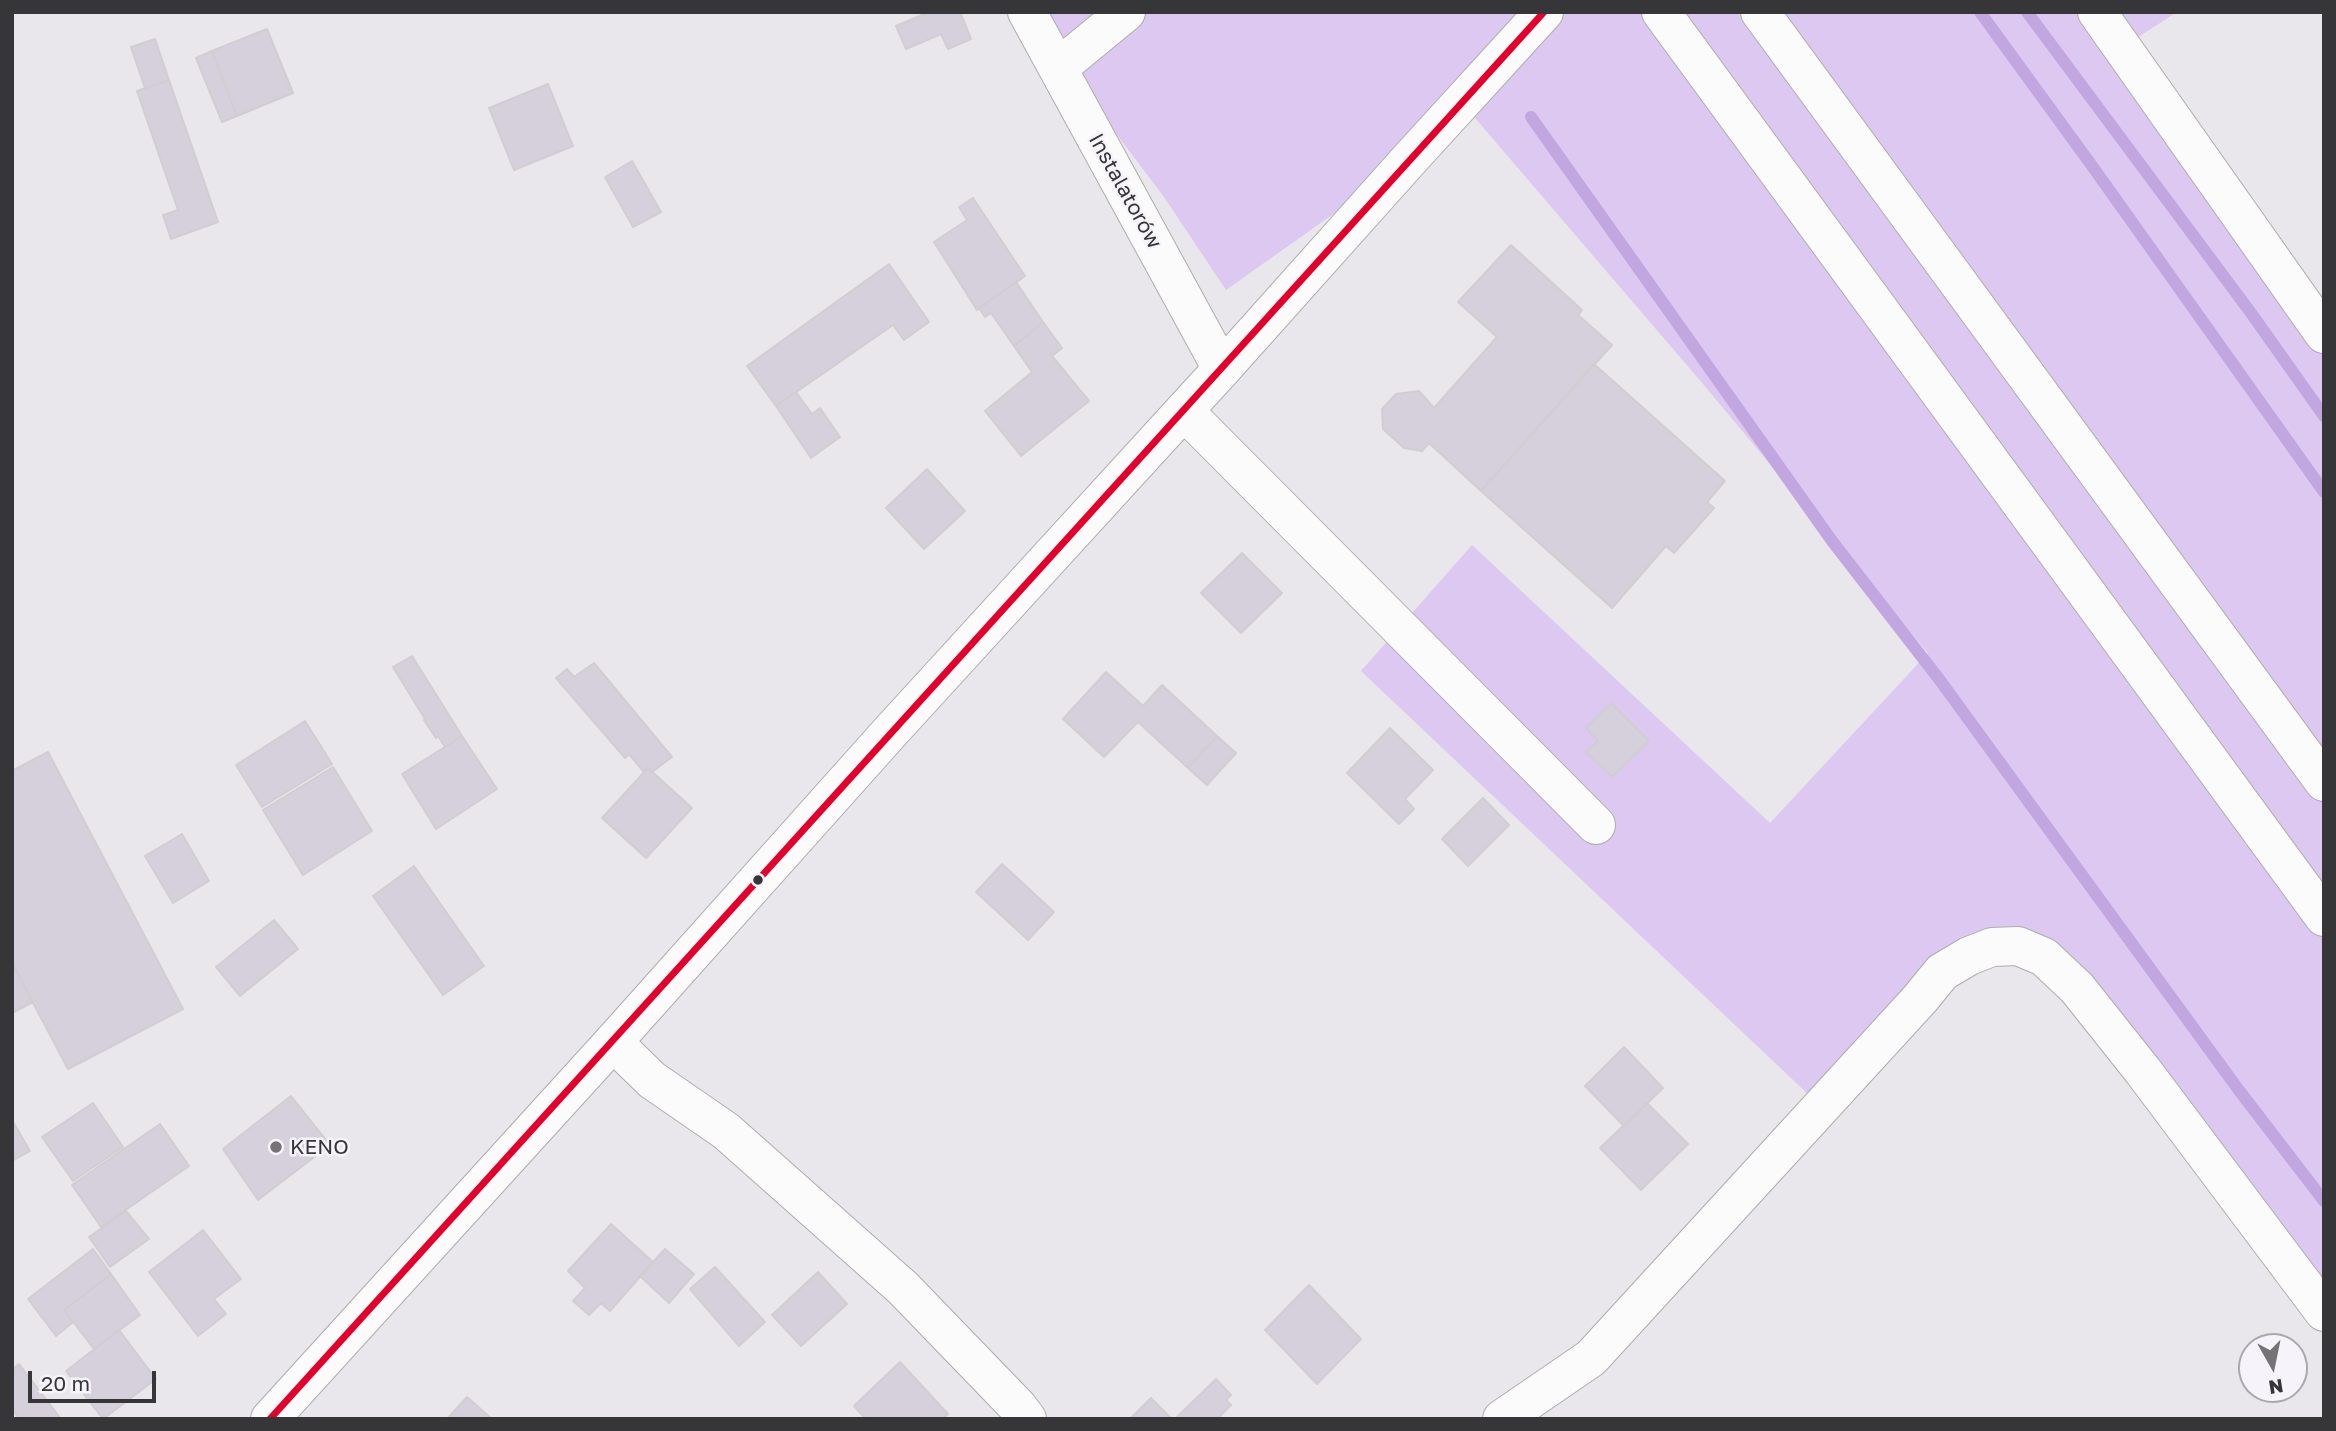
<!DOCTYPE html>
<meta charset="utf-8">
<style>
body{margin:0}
#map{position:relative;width:2336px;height:1431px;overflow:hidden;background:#e9e7eb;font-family:"Golos Text",sans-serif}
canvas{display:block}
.frame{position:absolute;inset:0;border:14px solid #363537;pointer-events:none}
.north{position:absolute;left:2238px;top:1333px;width:70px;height:70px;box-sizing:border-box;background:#f6f4fa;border:2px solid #a9a8ac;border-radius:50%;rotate:171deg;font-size:19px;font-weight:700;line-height:28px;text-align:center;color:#363537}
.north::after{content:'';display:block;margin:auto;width:24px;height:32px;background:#757376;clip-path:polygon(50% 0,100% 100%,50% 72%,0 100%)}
.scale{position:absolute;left:28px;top:1371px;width:128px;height:32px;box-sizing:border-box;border:4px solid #363537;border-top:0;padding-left:9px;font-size:21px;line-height:24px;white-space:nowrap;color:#363537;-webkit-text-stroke:5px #f6f4fa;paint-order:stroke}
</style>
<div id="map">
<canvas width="2336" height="1431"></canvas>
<div class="frame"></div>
<div class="north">N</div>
<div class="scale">20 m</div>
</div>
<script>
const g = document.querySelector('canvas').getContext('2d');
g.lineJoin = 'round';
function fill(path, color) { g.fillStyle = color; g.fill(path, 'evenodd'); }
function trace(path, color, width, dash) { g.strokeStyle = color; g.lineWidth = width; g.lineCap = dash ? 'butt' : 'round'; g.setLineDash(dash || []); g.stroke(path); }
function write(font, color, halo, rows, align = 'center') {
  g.font = font + ' "Golos Text",sans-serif'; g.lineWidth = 5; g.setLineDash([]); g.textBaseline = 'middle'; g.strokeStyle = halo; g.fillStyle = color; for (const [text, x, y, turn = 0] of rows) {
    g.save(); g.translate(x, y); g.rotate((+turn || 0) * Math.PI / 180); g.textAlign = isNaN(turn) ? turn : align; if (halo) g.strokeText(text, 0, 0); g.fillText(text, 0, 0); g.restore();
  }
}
const green = new Path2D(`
 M1024,12H1545L1408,161L1226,290L1164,197Z
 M1557,12H2177L2123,47L2324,334V1312L2077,988L1992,947L1811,1097L1361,671L1472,545L1770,823L1928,653L1703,384L1469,111Z`);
const stream = new Path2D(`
 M1980,12L2095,170L2324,492
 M2027,12L2251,313L2324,416
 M1531,117L1832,541L1939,679L2238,1089L2324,1201`);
const building = new Path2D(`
 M929,12H960L971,39L948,49L941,34L906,49L896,26Z
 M267,29L293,93L237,116L212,51Z
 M155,39L169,80L145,88L131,47Z
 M212,51L237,116L222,122L196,58Z
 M169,80L218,222L171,239L163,215L178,210L137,91Z
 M548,84L573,146L514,170L489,108Z
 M632,161L661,212L633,227L605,177Z
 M973,198L1025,276L977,310L934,242L967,220L959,207Z
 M1511,245L1582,310L1578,315L1612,345L1481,491L1429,443L1422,451L1404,448L1383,429L1382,409L1396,394L1419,391L1434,408L1497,337L1458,302Z
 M889,264L929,322L904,340L893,325L776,406L747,366Z
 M1016,282L1043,322L1014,346L991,313L985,317L979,308Z
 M1043,322L1062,348L1052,356L1089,401L1021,456L985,411L1032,372L1014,346Z
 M1594,364L1725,481L1707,502L1714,508L1674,553L1666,546L1612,608L1481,491Z
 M796,392L812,414L820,408L840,437L811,458L776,406Z
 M927,469L965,511L924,549L886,508Z
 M1242,553L1282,593L1241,633L1201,593Z
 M412,656L462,736L445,747L438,736L436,738L424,720L425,719L393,667Z
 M594,663L672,757L652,772L648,768L644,772L629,754L625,758L556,678L567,669L574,677Z
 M1106,672L1143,706L1162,685L1217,736L1188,768L1138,722L1104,757L1063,719Z
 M1611,703L1649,741L1612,777L1586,752L1598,741L1586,728Z
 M305,721L332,764L262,807L236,765Z
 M1390,728L1433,770L1405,799L1414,809L1399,824L1347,773Z
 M462,736L497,789L436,829L402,774Z
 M1217,736L1236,753L1207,785L1188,768Z
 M48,752L183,1009L68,1069L12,963V771Z
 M333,767L372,831L303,875L263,810Z
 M648,768L692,808L646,858L602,818Z
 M1483,798L1509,825L1468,866L1442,839Z
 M182,834L209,881L173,903L145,856Z
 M1002,864L1054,912L1028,940L976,892Z
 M414,866L484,966L443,995L373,896Z
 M274,920L298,949L240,996L216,967Z
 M12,963L33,1002L12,1013Z
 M1624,1047L1663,1088L1624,1126L1585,1086Z
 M291,1096L330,1145L258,1200L223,1149Z
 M93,1103L123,1147L73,1181L42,1137Z
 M1647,1103L1688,1144L1641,1190L1600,1148Z
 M12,1120L30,1151L12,1161Z
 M160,1124L189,1166L101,1227L72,1185Z
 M126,1211L149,1239L110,1267L89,1237Z
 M611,1224L653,1262L610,1311L601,1303L589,1315L573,1301L585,1288L568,1271Z
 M203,1230L241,1279L214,1299L226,1314L198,1336L149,1272Z
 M93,1249L111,1274L64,1310L73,1322L56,1336L28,1299Z
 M665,1249L694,1274L669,1303L640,1276Z
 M715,1267L765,1322L739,1346L690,1289Z
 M818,1272L847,1304L801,1346L772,1315Z
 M111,1274L140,1315L94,1349L64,1310Z
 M1309,1285L1361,1339L1317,1384L1265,1330Z
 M119,1330L156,1379L103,1419L66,1371Z
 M900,1362L948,1414L943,1419H866L854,1406Z
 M19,1364L61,1419H19L12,1408V1370Z
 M1216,1379L1231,1395L1226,1400L1231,1405L1217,1419H1175Z
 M467,1397L492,1419H447Z
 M1151,1398L1172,1419H1130Z`);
const minor = new Path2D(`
 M1027,12L1222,369
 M1058,68L1126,12
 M1184,411L1596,825
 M613,1042L652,1080L726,1131L903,1288L1018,1407L1027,1419
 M1502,1419L1591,1358L1920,999L1942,972L1969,956L1992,947L2018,946L2044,957L2077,988L2143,1071L2324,1312`);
const major = new Path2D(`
 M2097,12L2324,334
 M270,1419L613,1042L891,731L1222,369L1408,161L1544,12`);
const highway = new Path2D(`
 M1661,12L2324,917
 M1760,12L2324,782`);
const bus1 = new Path2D(`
 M270,1419L1544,12`);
const markers = [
 [758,880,6,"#363537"],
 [276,1147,7,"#757376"]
];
const streetNames = [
 ["Instalatorów",1125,191,61]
];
const poiNames = [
 ["KENO",290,1147]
];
fill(green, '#dcc8f0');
trace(stream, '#c2a6df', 12);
fill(building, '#d5d0db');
trace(building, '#d0ced1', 2);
trace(minor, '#adacae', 40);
trace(major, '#adacae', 40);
trace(highway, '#adacae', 40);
trace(minor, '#fcfbfc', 38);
trace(major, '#fcfbfc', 38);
trace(highway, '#fcfbfc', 38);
trace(bus1, '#e4002b', 7);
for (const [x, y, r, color] of markers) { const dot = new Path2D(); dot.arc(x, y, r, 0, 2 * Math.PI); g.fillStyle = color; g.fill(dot); trace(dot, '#f6f4fa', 2.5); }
write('21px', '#363537', '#f6f4fa', streetNames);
write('21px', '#363537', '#f6f4fa', poiNames, 'left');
</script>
